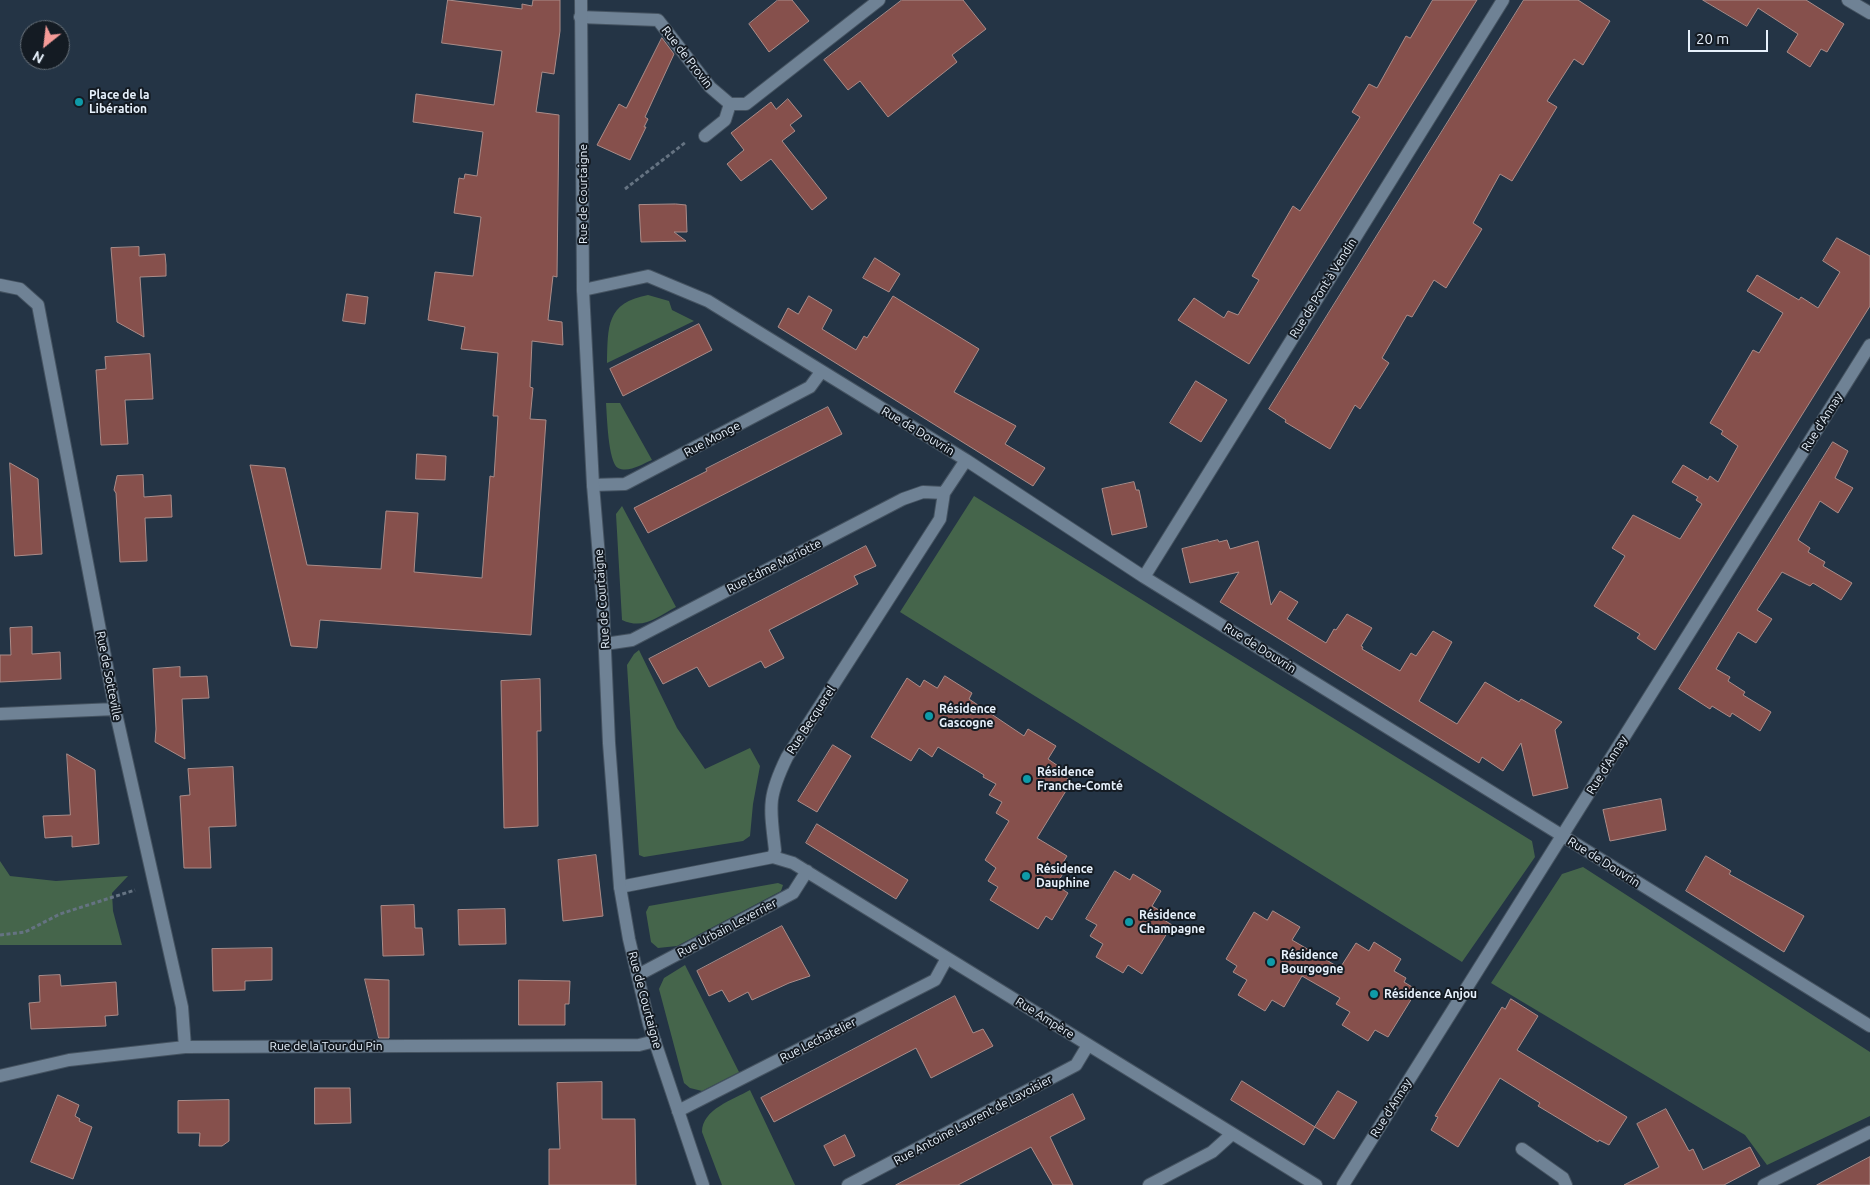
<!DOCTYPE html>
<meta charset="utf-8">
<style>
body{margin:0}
#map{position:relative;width:1870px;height:1185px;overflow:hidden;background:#243445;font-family:Ubuntu,sans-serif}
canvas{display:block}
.north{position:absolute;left:20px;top:20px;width:50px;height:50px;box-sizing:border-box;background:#141b23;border:1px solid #68717a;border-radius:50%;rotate:209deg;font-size:14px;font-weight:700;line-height:20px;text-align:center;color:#e7f1fc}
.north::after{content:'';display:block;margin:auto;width:18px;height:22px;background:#f59b98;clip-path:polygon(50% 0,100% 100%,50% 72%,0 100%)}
.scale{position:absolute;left:1688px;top:30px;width:80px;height:22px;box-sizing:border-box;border:2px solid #e7f1fc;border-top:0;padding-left:6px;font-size:15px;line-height:18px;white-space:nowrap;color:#e7f1fc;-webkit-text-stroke:4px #141b23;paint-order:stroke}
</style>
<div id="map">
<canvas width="1870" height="1185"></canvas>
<div class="north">N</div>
<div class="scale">20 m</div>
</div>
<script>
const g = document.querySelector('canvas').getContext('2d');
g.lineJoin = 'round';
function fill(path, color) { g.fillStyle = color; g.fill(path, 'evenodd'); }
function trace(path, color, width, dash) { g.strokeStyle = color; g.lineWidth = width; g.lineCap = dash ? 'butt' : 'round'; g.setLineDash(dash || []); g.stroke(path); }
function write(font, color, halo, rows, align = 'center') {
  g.font = font + ' Ubuntu,sans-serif'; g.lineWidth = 4; g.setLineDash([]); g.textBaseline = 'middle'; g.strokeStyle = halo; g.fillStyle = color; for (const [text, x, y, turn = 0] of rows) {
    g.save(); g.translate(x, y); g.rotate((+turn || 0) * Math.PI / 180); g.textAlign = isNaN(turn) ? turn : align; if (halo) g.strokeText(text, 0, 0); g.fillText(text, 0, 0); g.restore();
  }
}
const green = new Path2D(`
 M648,295L669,301L672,310L694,321L607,363C608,326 606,303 648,295Z
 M606,403H620L652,460C642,464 629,473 618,468C608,462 607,415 606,403Z
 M974,496L1532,841L1535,857L1462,962L900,612Z
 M622,506L676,607C657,617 644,630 622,620L616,514Z
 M639,650L677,728L705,769L750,748L760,766L753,804L750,836L743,841L644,857L639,855L627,665L634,654Z
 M0,861L10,876L56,881L128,876L112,893L113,911L122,945H0Z
 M1583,867L1870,1052V1116L1767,1165L1745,1135L1491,983L1562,874Z
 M778,883L783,885L781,891L677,946L658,948L651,942L646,912L649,906Z
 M685,965L739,1072L702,1091L690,1088L684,1083L659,989L664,978Z
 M750,1090L795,1185H722L702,1132C702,1109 733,1100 750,1090Z`);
const building = new Path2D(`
 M448,0L522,9V4L532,6L533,0H560V31L554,74L542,72L536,112L559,115L557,277L553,276L548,320L562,322L563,345L532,341L530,387L533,388L530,419L546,420L531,635L320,620L317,648L291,646L250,465L285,468L307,565L381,569L386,511L418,513L414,572L482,578L490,476L494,477L498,416H493L498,353L461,349L465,327L428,320L435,272L473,276L481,217L454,213L459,178L464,179L465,174L477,176L483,132L413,122L416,94L494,105L502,51L442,43Z
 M778,0H792L809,21L769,52L749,24Z
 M902,0H963L986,29L952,55L957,62L888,117L860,81L848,90L824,60Z
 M1433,0H1477L1249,364L1178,320L1194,298L1224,318L1228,311L1238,315L1259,280L1252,276L1293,206L1300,211L1360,117L1352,112L1369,84L1377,88L1406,36L1410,38Z
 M1524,0H1578L1610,21L1583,65L1574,59L1547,101L1557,107L1512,181L1500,174L1473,223L1482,229L1446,288L1434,280L1412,317L1407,315L1382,358L1389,363L1360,409L1355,405L1330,449L1285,422L1286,420L1269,409Z
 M1703,0H1806L1844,24L1827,52L1821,49L1810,67L1787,52L1798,34L1758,8L1747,26Z
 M662,38L674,54L645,117L648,119L644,127H646L630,160L597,145L619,104L626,108Z
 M788,99L802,116L790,125L795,131L782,141L827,198L812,210L771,159L741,181L727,164L744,150L731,133L771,102L776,109Z
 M676,204L686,205L687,232H674L686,241L641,242L639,205Z
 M1837,238L1870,256V306L1655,650L1637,638L1640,634L1594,606L1625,556L1612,548L1633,515L1680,539L1702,504L1696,500L1698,497L1672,482L1683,465L1708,480L1710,476L1718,482L1738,446L1721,434L1723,431L1710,423L1753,350L1759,353L1783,313L1747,291L1757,275L1799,300L1801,297L1818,308L1840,272L1823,261Z
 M139,247V256L165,254L166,265V276L140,277L144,337L117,322L111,248Z
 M875,258L900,274L889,292L863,278Z
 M347,294L368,297L365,324L343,321Z
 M809,296L832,310L822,329L856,350L864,336L867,338L893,296L979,349L954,392L1016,426L1005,444L1045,468L1033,486L778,327L788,308L798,314Z
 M699,324L712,350L623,396L610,369Z
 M150,354L153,399L125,400L128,444L101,445L96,370L106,369L105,357Z
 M1196,381L1227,400L1201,442L1170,423Z
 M828,407L842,434L648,533L634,508L707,471L706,469Z
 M1833,442L1848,451L1835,478L1853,488L1838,513L1820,501L1798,540L1810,548L1808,552L1825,562L1823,566L1852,583L1841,600L1813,583L1810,586L1782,572L1757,610L1772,619L1756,643L1738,632L1716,669L1730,677L1728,681L1745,692L1743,695L1771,712L1760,731L1732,713L1730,717L1712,706L1710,709L1679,689Z
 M417,454L446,456L445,480L416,479Z
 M10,463L38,479L42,554L15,556Z
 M143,475L144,497L171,495L172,517L145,518L147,561L120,562L116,493L114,490L117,476Z
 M1134,482L1136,490H1139L1147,527L1112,535L1102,489Z
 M1218,540L1219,542L1227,540L1230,549L1258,541L1271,605L1280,591L1298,602L1287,619L1326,643L1334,629L1336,630L1347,614L1372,628L1361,646L1363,647L1362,649L1400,671L1411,653L1416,656L1433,631L1452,642L1419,701L1457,724L1485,682L1519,702L1521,699L1562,722L1555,730L1568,788L1533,796L1521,743L1503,771L1482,757L1479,763L1220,602L1239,572L1190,583L1182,549Z
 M866,546L876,566L854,576L858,584L769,630L784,658L765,668L761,661L709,687L697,667L663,684L649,659Z
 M32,627V654L60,652L61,679L0,682V655H11L10,628Z
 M180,667V677L207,676L209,698L182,699L185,759L155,742L156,729L153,669Z
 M945,676L972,693L969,699L1024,736L1028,729L1056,746L1048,759L1061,768L1058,773L1072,781L1037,838L1067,856L1059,869L1064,872L1056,885L1068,893L1052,920L1046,916L1038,929L990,900L998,887L988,881L996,868L985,860L1009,821L996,813L1002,802L989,795L996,784L983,777L984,775L938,747L932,757L919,748L911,761L871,737L907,678L920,687L924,680L937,688Z
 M540,679L541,731H537L538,826L504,828L501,681Z
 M833,745L851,756L817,812L798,801Z
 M67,754L95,770L99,844L72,847V836L45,838L43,816L70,815Z
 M233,767L236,826L209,827L211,868H184L180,796L190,795L188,769Z
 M1661,799L1666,830L1610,841L1603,810Z
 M817,824L908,880L896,899L806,843Z
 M596,855L603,916L563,921L558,860Z
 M1706,856L1731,871L1729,874L1804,916L1784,952L1686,891Z
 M1115,871L1130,880L1133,874L1161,891L1152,906L1164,913L1161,918L1172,925L1142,974L1128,965L1123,973L1096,957L1103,944L1090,936L1097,925L1086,919Z
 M414,905L415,928H422L424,955L383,956L381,906Z
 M505,909L506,944L459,945L458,910Z
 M1273,911L1300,927L1292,940L1340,968L1356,943L1369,951L1374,942L1401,959L1394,971L1406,978L1404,982L1417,990L1388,1037L1375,1030L1368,1041L1342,1025L1350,1012L1336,1004L1340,998L1302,976L1284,1007L1272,1000L1265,1011L1238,995L1247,980L1233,972L1237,966L1226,959L1254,912L1267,920Z
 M782,926L810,976L789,983L752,1000L748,992L729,1002L722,990L709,996L697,971Z
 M272,948V980L245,981V990L213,991L212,949Z
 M60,975L61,986L116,982L118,1015L105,1016L106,1026L31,1029L29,1003L40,1002L39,976Z
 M365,979L389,980V1038H379Z
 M519,980L570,981L569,1004H565V1025H519Z
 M955,996L973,1033L983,1029L993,1046L931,1078L916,1048L774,1122L761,1098Z
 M1511,999L1538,1016L1517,1050L1627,1117L1609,1145L1599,1140L1598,1142L1538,1106L1540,1103L1500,1078L1458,1147L1431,1130L1438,1117L1435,1116L1458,1078L1502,1007L1505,1009Z
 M1242,1081L1315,1127L1304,1145L1231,1100Z
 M602,1082V1119H635L636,1185H549V1149H560L557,1083Z
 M315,1088H350L351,1123L315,1124Z
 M1338,1091L1357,1102L1334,1139L1315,1127Z
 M1073,1094L1085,1119L1050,1137L1073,1185H1053L1031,1147L958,1185H896Z
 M58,1095L79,1105L75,1116L80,1119L79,1121L92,1127L73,1179L31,1162Z
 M229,1100V1141L222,1146H199L200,1133H178V1101Z
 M1666,1109L1689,1151L1693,1149L1703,1170L1750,1147L1760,1166L1724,1185H1624L1659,1167L1637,1124Z
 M845,1135L855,1156L834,1166L824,1146Z
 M1870,1157V1185H1817Z`);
const path = new Path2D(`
 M625,189L686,142
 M0,935L25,932L60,914L135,890`);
const minor = new Path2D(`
 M1848,0L1870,13
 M580,17L658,20L710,87L730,104
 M705,136L725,120L730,104H746L879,0
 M0,285L20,289L38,305L115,709L182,1007L185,1047
 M583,290L648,276L708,301L966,460L1144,577L1870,1026
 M593,485L625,484L810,387L821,372
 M1144,577L1503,0
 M605,644L632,640L903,499L923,492L944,493
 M0,714L115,709
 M773,857L775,850C770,807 767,798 787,757L940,519L944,493L966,460
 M620,887L773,857L793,863L1316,1185
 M638,975L793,893L807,871
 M0,1076L69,1060L185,1047L639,1045L655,1041
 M678,1111L935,980L947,958
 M1522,1149L1563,1178L1566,1185
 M848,1185L1076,1065L1088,1045
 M1149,1185L1212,1152L1232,1134
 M1343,1185L1870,345
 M1764,1185L1870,1132`);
const tertiary = new Path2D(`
 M581,0L583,290L593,485L603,605L609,743L620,887L629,939L649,1024L703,1185`);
const markers = [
 [79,102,5,"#0f9aa8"],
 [929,716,5,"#0f9aa8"],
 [1027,779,5,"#0f9aa8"],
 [1026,876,5,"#0f9aa8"],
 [1129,922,5,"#0f9aa8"],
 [1271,962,5,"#0f9aa8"],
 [1374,994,5,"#0f9aa8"]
];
const streetNames = [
 ["Rue de Provin",687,57,52],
 ["Rue de Courtaigne",583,194,-90],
 ["Rue de Pont à Vendin",1323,288,-58],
 ["Rue d'Annay",1822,422,-58],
 ["Rue de Douvrin",918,431,31],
 ["Rue Monge",712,439,-28],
 ["Rue Edme Mariotte",774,566,-27],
 ["Rue de Courtaigne",602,599,-94],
 ["Rue de Douvrin",1260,648,32],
 ["Rue de Sotteville",109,676,79],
 ["Rue Becquerel",811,720,-57],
 ["Rue d'Annay",1607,765,-58],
 ["Rue de Douvrin",1604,862,32],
 ["Rue Urbain Leverrier",727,928,-28],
 ["Rue de Courtaigne",645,1000,75],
 ["Rue Ampère",1045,1018,32],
 ["Rue Lechatelier",818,1040,-27],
 ["Rue de la Tour du Pin",326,1046],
 ["Rue d'Annay",1391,1108,-58],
 ["Rue Antoine Laurent de Lavoisier",973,1120,-28]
];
const poiNames = [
 ["Place de la",89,95],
 ["Libération",89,109],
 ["Résidence",939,709],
 ["Gascogne",939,723],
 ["Résidence",1037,772],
 ["Franche-Comté",1037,786],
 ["Résidence",1036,869],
 ["Dauphine",1036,883],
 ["Résidence",1139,915],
 ["Champagne",1139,929],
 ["Résidence",1281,955],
 ["Bourgogne",1281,969],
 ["Résidence Anjou",1384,994]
];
fill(green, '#45654b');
fill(building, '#86504c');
trace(building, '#aa8c89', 1);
trace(minor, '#455361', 14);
trace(tertiary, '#455361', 14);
trace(path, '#657382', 3, [4, 2.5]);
trace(minor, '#6f8295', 12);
trace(tertiary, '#6f8295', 12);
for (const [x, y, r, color] of markers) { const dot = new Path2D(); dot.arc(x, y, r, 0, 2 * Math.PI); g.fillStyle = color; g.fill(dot); trace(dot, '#141b23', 2); }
write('12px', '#e7f1fc', '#141b23', streetNames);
write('bold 12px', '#e7f1fc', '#141b23', poiNames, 'left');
</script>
